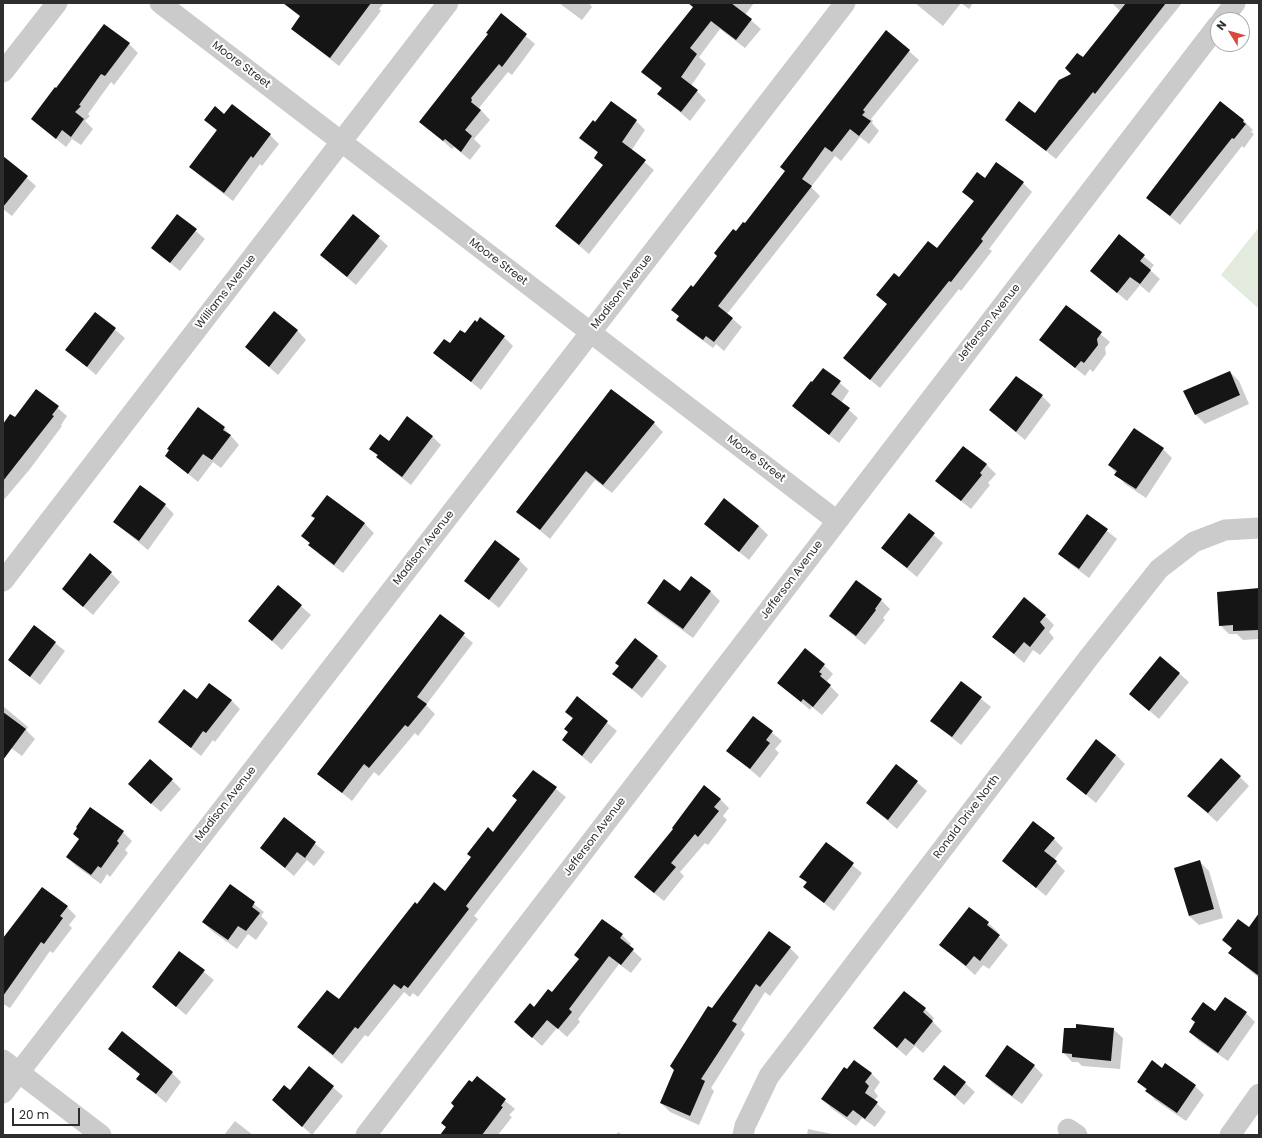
<!DOCTYPE html>
<style>
body{margin:0}
#map{position:relative;width:1262px;height:1138px;overflow:hidden;background:#fff;font-family:Poppins,sans-serif}
canvas{display:block}
.frame{position:absolute;inset:0;border:4px solid #2e2e2e;pointer-events:none}
.north{position:absolute;left:1210px;top:12px;width:40px;height:40px;box-sizing:border-box;background:#fff;border:1px solid #ababab;border-radius:50%;rotate:307deg;font-size:11px;font-weight:700;line-height:16px;text-align:center;color:#2e2e2e}
.north::after{content:'';display:block;margin:auto;width:14px;height:18px;background:#da483b;clip-path:polygon(50% 0,100% 100%,50% 72%,0 100%)}
.scale{position:absolute;left:12px;top:1108px;width:68px;height:18px;box-sizing:border-box;border:2px solid #2e2e2e;border-top:0;padding-left:5px;font-size:12px;line-height:14px;white-space:nowrap;color:#2e2e2e;-webkit-text-stroke:3px #fff;paint-order:stroke}
</style>
<div id="map">
<canvas width="1262" height="1138"></canvas>
<div class="frame"></div>
<div class="north">N</div>
<div class="scale">20 m</div>
</div>
<script>
const g = document.querySelector('canvas').getContext('2d');
g.lineJoin = 'round';
function fill(path, color) { g.fillStyle = color; g.fill(path, 'evenodd'); }
function trace(path, color, width, dash) { g.strokeStyle = color; g.lineWidth = width; g.lineCap = dash ? 'butt' : 'round'; g.setLineDash(dash || []); g.stroke(path); }
function write(font, color, halo, rows, align = 'center') {
  g.font = font + ' Poppins,sans-serif'; g.lineWidth = 4; g.setLineDash([]); g.textBaseline = 'middle'; g.strokeStyle = halo; g.fillStyle = color; for (const [text, x, y, turn = 0] of rows) {
    g.save(); g.translate(x, y); g.rotate((+turn || 0) * Math.PI / 180); g.textAlign = isNaN(turn) ? turn : align; if (halo) g.strokeText(text, 0, 0); g.fillText(text, 0, 0); g.restore();
  }
}
const green = new Path2D(`
 M1259,227V309L1221,275Z`);
const shadow = new Path2D(`
 M326,3H384L379,9L381,11L339,66L292,29Z
 M559,3H589L592,7L582,20Z
 M697,3H754L745,15L761,29L745,48L720,29L699,57L706,64L691,86L706,100L690,121L659,94L662,89L642,72Z
 M915,3H961L943,26Z
 M961,3H973L969,9Z
 M1114,3H1182L1056,159L1007,120L1035,114L1072,74L1120,11L1113,4Z
 M501,15L535,44L512,75L508,72L479,108L490,120L474,139L481,146L470,160L454,147L452,149L421,122L489,35Z
 M886,31L919,60L871,119L873,121L872,123L879,131L869,144L860,137L841,161L835,156L811,187L820,196L727,314L742,327L724,351L716,344L713,348L687,329L678,320L680,317L673,310L694,289L786,171Z
 M129,44L138,53L114,85L111,82L88,114L90,116L85,121L93,129L81,145L72,139L66,147L32,119Z
 M1221,102L1244,121L1253,130L1251,132L1254,134L1244,148L1242,146L1180,225L1147,197Z
 M225,115L270,135L279,144L262,166L260,164L233,201L200,176L190,167L217,131L205,120Z
 M636,121L645,130L631,151L654,170L589,254L556,226L604,166L595,158L599,154L581,138L595,123Z
 M3,157L36,186L12,216L3,209Z
 M985,179L1023,183L1032,192L989,249L992,251L961,291L959,289L880,388L844,358L888,305L878,295L937,250L974,202L963,192Z
 M177,215L205,239L180,271L152,248Z
 M353,215L388,246L356,285L321,255Z
 M1119,236L1154,265L1150,270L1160,279L1149,293L1140,285L1127,301L1091,271Z
 M1067,306L1110,342L1105,348L1106,354L1093,372L1090,369L1085,376L1041,340Z
 M95,313L125,338L96,375L67,350Z
 M297,330L306,340L278,375L246,347Z
 M465,335L504,337L513,346L481,390L435,353Z
 M824,369L849,391L841,403L858,418L839,443L793,406Z
 M1230,372L1239,381L1249,404L1205,424L1196,415L1185,391Z
 M37,390L67,416L61,425L62,426L30,469L3,501V435Z
 M611,391L654,423L663,432L612,493L595,480L550,539L518,512Z
 M1042,396L1051,405L1025,440L990,410Z
 M198,409L224,428L239,445L221,468L213,462L198,482L166,456Z
 M432,436L441,445L411,485L387,466L371,449Z
 M963,448L987,465L996,474L988,483L990,485L971,509L936,481Z
 M1163,449L1172,458L1146,498L1125,484L1109,465Z
 M327,497L365,524L374,533L343,573L319,554L303,536L315,519L313,516Z
 M165,505L174,514L148,550L114,522Z
 M909,514L943,543L917,577L882,548Z
 M1087,515L1117,539L1089,578L1069,563L1059,554Z
 M705,524L759,526L768,535L749,560Z
 M519,560L528,569L499,608L466,581Z
 M111,573L120,582L93,615L63,589Z
 M278,586L311,615L282,650L249,621Z
 M1259,589V639L1243,640L1237,634H1229L1220,625L1231,590Z
 M711,592L720,601L693,638L657,612L648,603L680,593Z
 M881,600L890,609L883,618L885,620L865,645L830,616Z
 M440,615L473,643L426,705L435,714L418,736L415,733L379,776L374,772L352,801L318,774Z
 M1045,616L1054,625L1049,632L1054,638L1040,655L1033,650L1024,663L994,637Z
 M34,626L65,651L40,685L9,660Z
 M635,639L667,666L642,698L614,674Z
 M1160,657L1189,682L1159,719L1130,694Z
 M824,665L833,674L827,681L829,685L839,695L822,715L812,707L810,710L779,683Z
 M961,682L991,707L961,745L931,721Z
 M577,698L617,731L591,764L563,740L569,732L573,719L566,712Z
 M197,700H231L240,709L215,742L213,740L201,756L159,722Z
 M3,706L28,727L26,730L35,739L22,756L3,742Z
 M753,717L782,741L775,749L779,753L760,778L727,750Z
 M1116,755L1125,764L1096,803L1067,779Z
 M897,765L927,791L897,829L867,803Z
 M533,771L566,797L474,916L478,919L418,997L413,993L410,997L404,992L368,1037L365,1035L342,1064L298,1027L339,1000L417,905L446,893L518,800Z
 M1240,777L1249,786L1217,822L1188,796Z
 M172,780L181,789L161,812L138,792Z
 M720,799L729,808L723,816L727,820L708,845L705,843L680,872L684,876L664,901L645,886Z
 M284,818L325,852L314,866L307,860L294,876L261,848Z
 M123,832L132,841L125,850L128,853L110,877L107,874L101,884L76,866L67,857Z
 M1054,839L1063,848L1054,860L1065,871L1046,896L1004,861Z
 M826,844L862,873L834,911L804,887L807,883L801,877Z
 M1200,862L1209,871L1223,918L1199,925L1189,916L1175,869Z
 M230,885L264,912L261,916L268,923L256,940L248,934L237,949L212,931L203,922Z
 M67,907L76,916L69,925L72,928L53,953L50,951L10,1008L3,1004V940Z
 M970,908L988,923L998,932L996,934L1008,945L989,969L983,965L975,975L941,945Z
 M622,935L631,944L629,947L642,959L631,973L619,964L578,1019L580,1022L567,1037L557,1028L542,1046L515,1022Z
 M1259,935V978L1229,953L1232,949L1223,940Z
 M790,948L799,957L770,996L765,992L741,1030L745,1034L711,1088L714,1091L699,1125L670,1112L661,1103L712,1009Z
 M179,952L214,980L186,1015L153,987Z
 M1225,998L1246,1013L1255,1022L1228,1061L1199,1041L1190,1032L1215,1012Z
 M925,1009L934,1018L932,1021L942,1031L923,1053L915,1046L906,1056L874,1028Z
 M1113,1029L1123,1038L1120,1069L1082,1066L1078,1062H1072L1063,1052Z
 M109,1049L172,1073L181,1082L166,1103L138,1079L140,1075Z
 M1034,1066L1043,1075L1022,1104L995,1085L986,1076Z
 M309,1067L343,1096L312,1135L273,1100L290,1091Z
 M1162,1069L1195,1086L1204,1095L1186,1121L1155,1100L1139,1082Z
 M847,1070L871,1073L880,1082L874,1091L878,1096L874,1101L886,1112L875,1127L862,1118L856,1126L831,1108L822,1098Z
 M477,1077L515,1109L509,1115L512,1117L498,1135H441Z
 M935,1079L965,1083L975,1092L964,1105Z
 M235,1121L253,1135H224Z
 M808,1129L837,1135H807Z
 M618,1132L623,1135H616Z`);
const building = new Path2D(`
 M283,3H371L330,58L291,29L300,16Z
 M688,3H731L752,19L736,40L711,21L690,48L697,54L681,77L698,90L681,112L657,94L662,88L641,72L693,7Z
 M1126,3H1166L1095,94L1093,92L1046,151L1005,120L1019,101L1035,113L1059,80L1071,74L1065,68L1077,53L1083,57Z
 M501,13L527,34L502,67L499,64L471,98L472,100L471,102L481,110L465,130L472,136L461,152L445,139L443,141L419,122L488,34L486,33Z
 M104,24L130,43L105,76L101,74L79,105L81,106L75,112L84,119L71,137L62,130L56,139L31,119L55,87L56,88Z
 M886,30L910,50L863,110L865,112L862,115L871,121L859,136L850,129L832,152L825,147L802,179L812,186L718,306L733,318L714,342L706,336L703,340L676,320L679,316L671,310L691,285L693,287L717,256L714,253L733,229L736,231L743,222L745,223L785,171L780,167Z
 M611,101L637,120L622,142L646,160L579,245L555,226L603,165L594,158L598,152L579,138L593,120L595,122Z
 M1220,101L1244,120L1243,122L1246,124L1234,139L1232,138L1170,216L1146,198Z
 M232,104L271,134L253,158L251,156L224,193L189,167L217,130L204,120L215,106L224,114Z
 M3,156L28,176L3,207Z
 M996,162L1024,182L981,239L983,241L951,282L949,281L870,380L843,358L887,304L876,295L894,273L899,277L928,241L937,248L974,201L962,192L977,172L985,178Z
 M177,214L197,229L170,263L151,248Z
 M353,214L380,236L347,277L320,255Z
 M1119,234L1145,255L1140,261L1151,270L1140,284L1130,277L1117,293L1090,271Z
 M1066,305L1102,332L1097,339L1098,345L1084,363L1081,361L1075,368L1039,340Z
 M274,311L298,330L269,367L245,347Z
 M95,312L116,328L87,367L65,350Z
 M480,317L505,336L471,382L433,353L444,339L450,343L460,330L465,333L475,320L477,322Z
 M823,368L841,381L831,394L850,408L829,435L792,406L811,381L812,382Z
 M1230,371L1240,395L1195,415L1183,391Z
 M1016,376L1043,395L1016,432L989,410Z
 M36,389L59,406L52,415L54,416L3,481V424L10,414L15,417Z
 M611,389L655,422L603,485L586,471L540,530L516,512Z
 M198,407L225,427L223,430L231,435L212,460L203,454L188,474L165,456L169,450L167,449Z
 M407,416L433,436L402,477L376,457L378,455L369,449L380,434L389,441Z
 M1134,428L1164,448L1136,489L1114,475L1117,471L1108,465Z
 M963,446L987,464L980,473L982,475L961,501L935,481Z
 M140,485L166,504L139,541L113,522Z
 M327,495L365,523L334,565L308,545L310,543L301,536L315,518L311,516Z
 M724,498L759,526L739,552L704,524Z
 M909,513L935,533L907,568L881,548Z
 M1087,514L1108,529L1079,569L1058,554Z
 M495,540L520,559L489,600L464,581Z
 M90,553L112,572L83,607L62,589Z
 M691,576L711,591L683,629L647,603L664,579L680,591Z
 M856,580L882,599L875,609L876,610L856,636L829,616Z
 M278,585L302,605L272,641L248,621Z
 M1259,588V630L1233,631V625L1219,626L1217,592Z
 M1024,597L1046,615L1040,622L1045,628L1030,647L1024,642L1014,654L992,637Z
 M440,614L465,633L417,697L427,704L408,727L405,725L369,768L364,764L342,793L317,774Z
 M34,625L56,642L30,677L8,660Z
 M635,638L658,656L632,689L612,674L619,666L615,663Z
 M805,648L825,664L819,672L822,674L820,676L831,685L813,707L803,699L801,702L777,683Z
 M1160,656L1180,673L1149,711L1129,694Z
 M961,681L982,697L952,737L930,721Z
 M209,683L232,700L206,733L203,731L191,748L158,722L184,689L197,699Z
 M577,696L608,721L582,756L562,740L568,732L564,729L573,718L565,712Z
 M3,712L26,729L3,760Z
 M753,716L773,731L766,740L770,743L750,769L726,751Z
 M1096,739L1116,755L1086,795L1066,779Z
 M1221,758L1241,776L1208,813L1187,796Z
 M150,759L173,779L151,804L128,784Z
 M896,764L918,781L888,820L866,803Z
 M533,770L557,787L466,906L469,909L408,988L404,985L401,989L394,984L358,1029L355,1027L333,1055L297,1027L327,990L339,999L415,902L417,904L434,882L445,891L471,857L467,854L488,827L493,832L517,800L512,796Z
 M704,785L721,799L714,807L719,811L698,837L695,834L671,863L676,867L654,893L634,877L673,829L672,828Z
 M90,807L124,831L117,841L119,843L101,868L98,866L91,875L66,857L79,839L73,834L77,828L76,827Z
 M284,817L316,842L305,858L297,852L285,868L260,848Z
 M1033,821L1055,838L1044,851L1057,861L1036,888L1002,861Z
 M826,842L854,863L824,903L803,887L807,882L799,877Z
 M1200,860L1214,909L1189,916L1174,868Z
 M230,884L255,902L252,907L260,913L246,931L238,926L228,940L202,922Z
 M42,887L68,906L60,916L63,918L44,944L41,942L3,996V938Z
 M969,907L989,922L987,925L1000,935L980,961L974,956L966,966L939,945Z
 M1259,913V976L1228,953L1232,948L1222,940L1238,919L1249,927Z
 M602,919L623,934L620,938L634,949L621,965L609,956L569,1009L572,1012L558,1029L547,1020L532,1038L514,1022L530,1003L534,1007L548,989L552,992L579,959L574,955Z
 M769,931L791,947L760,987L756,984L732,1021L737,1024L701,1079L705,1081L690,1116L660,1103L674,1070L670,1066L708,1006L712,1008Z
 M179,951L205,970L176,1007L152,987Z
 M904,991L926,1008L923,1012L933,1021L914,1045L905,1038L897,1048L873,1028Z
 M1225,997L1247,1012L1218,1053L1189,1032L1195,1022L1191,1019L1203,1002L1215,1011Z
 M1076,1024L1114,1028L1111,1061L1072,1057V1054L1062,1053L1064,1028H1076Z
 M122,1031L173,1072L156,1094L136,1079L140,1074L108,1049Z
 M1007,1045L1035,1065L1012,1096L985,1076Z
 M854,1060L872,1073L865,1082L869,1086L865,1093L878,1102L865,1119L853,1110L847,1117L821,1099L844,1067L847,1069Z
 M1152,1060L1162,1068L1165,1063L1196,1085L1177,1113L1145,1091L1147,1089L1137,1082Z
 M944,1065L966,1082L955,1096L933,1079Z
 M309,1066L334,1086L302,1127L272,1100L284,1085L290,1090Z
 M477,1076L506,1099L501,1106L503,1107L482,1135H440L446,1127L441,1123L454,1106L451,1103L469,1080L472,1082Z`);
const minor = new Path2D(`
 M160,3L837,521
 M1222,20L1235,3
 M3,72L57,3
 M3,581L448,3
 M3,1060L101,1135
 M3,1093L845,3
 M1068,1129L1077,1135
 M366,1135L1218,25
 M743,1135L745,1126L769,1076L1090,656L1159,569L1194,542L1225,530L1259,528
 M1230,1135L1259,1094`);
const streetNames = [
 ["Moore Street",241,65,37],
 ["Moore Street",498,262,37],
 ["Williams Avenue",226,292,-52],
 ["Madison Avenue",622,292,-52],
 ["Jefferson Avenue",989,323,-52],
 ["Moore Street",756,459,37],
 ["Madison Avenue",424,548,-52],
 ["Jefferson Avenue",792,580,-53],
 ["Madison Avenue",226,804,-52],
 ["Ronald Drive North",967,817,-53],
 ["Jefferson Avenue",595,837,-53]
];
fill(green, '#e2ebdd');
fill(shadow, '#0003');
fill(building, '#151515');
trace(minor, '#cbcbcb', 21);
write('11px', '#2e2e2e', '#fff', streetNames);
</script>
